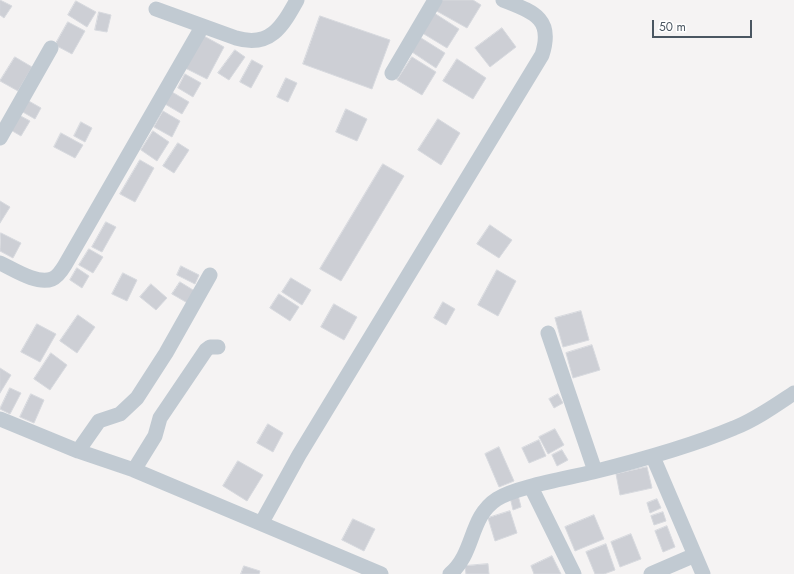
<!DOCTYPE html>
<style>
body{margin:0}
#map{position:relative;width:794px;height:574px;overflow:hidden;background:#f5f3f3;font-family:Jost,sans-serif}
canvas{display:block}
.scale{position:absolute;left:652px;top:20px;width:100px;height:18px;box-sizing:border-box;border:2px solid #4a5661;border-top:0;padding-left:5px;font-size:12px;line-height:14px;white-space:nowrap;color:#4a5661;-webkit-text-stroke:3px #fff;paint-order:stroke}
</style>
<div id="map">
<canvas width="794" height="574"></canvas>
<div class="scale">50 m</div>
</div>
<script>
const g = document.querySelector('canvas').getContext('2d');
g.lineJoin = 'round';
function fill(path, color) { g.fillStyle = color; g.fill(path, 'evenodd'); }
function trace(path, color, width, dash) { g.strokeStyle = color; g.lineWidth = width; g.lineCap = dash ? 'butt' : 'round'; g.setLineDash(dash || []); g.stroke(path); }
const building = new Path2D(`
 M0,0L12,6L4,18L0,15Z
 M438,0H473L481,5L467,28L433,9Z
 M76,1L96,12L87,27L68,15Z
 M431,11L459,29L447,48L419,31Z
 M99,12L111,15L107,32L95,30Z
 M320,16L390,40L372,89L303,64Z
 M68,22L85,31L72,54L55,45Z
 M502,28L516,47L490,67L475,48Z
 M202,35L224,47L207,79L185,68Z
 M418,36L445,53L436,68L409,50Z
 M235,50L245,57L229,80L218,73Z
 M15,57L32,67L18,91L0,81Z
 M412,57L436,72L422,95L397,80Z
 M457,59L486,78L473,99L443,81Z
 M252,60L263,66L251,88L240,82Z
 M185,74L201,83L193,97L178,88Z
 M286,78L297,83L288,102L277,97Z
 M172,92L189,102L182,114L165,104Z
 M27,100L41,108L35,119L21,111Z
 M346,109L367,119L357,141L336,132Z
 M163,111L180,121L172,137L154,127Z
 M17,114L30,121L21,136L9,129Z
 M438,119L460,133L441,165L418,150Z
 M81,122L92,128L85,142L74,136Z
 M153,131L169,142L157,161L141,150Z
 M61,133L83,145L75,158L54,147Z
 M178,143L189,150L174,173L163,166Z
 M140,160L154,168L135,202L120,194Z
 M383,164L404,176L341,281L320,269Z
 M0,201L10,207L0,223Z
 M106,222L116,227L102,252L92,247Z
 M490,225L512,240L499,258L477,244Z
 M1,233L21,243L13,258L0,251Z
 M89,249L103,257L93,273L79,265Z
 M181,266L199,275L195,284L177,275Z
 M77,268L89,276L82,288L70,280Z
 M497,270L516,281L498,316L478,305Z
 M123,273L137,280L127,301L112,294Z
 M291,278L311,290L302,305L282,292Z
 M180,282L198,293L191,305L172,294Z
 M151,284L167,298L156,310L140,297Z
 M279,294L299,307L290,321L270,308Z
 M443,302L455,309L446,325L434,318Z
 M334,304L357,317L344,340L321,327Z
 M581,311L589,340L563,347L555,318Z
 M78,315L95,327L77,353L60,341Z
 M37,324L56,334L40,362L21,352Z
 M592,345L600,370L573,378L566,353Z
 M51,353L67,365L50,390L34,379Z
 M0,368L11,375L0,393Z
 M10,388L21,393L10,414L0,409Z
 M31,394L44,400L34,423L20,417Z
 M558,394L563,403L554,408L549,399Z
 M268,424L283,433L273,452L257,443Z
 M555,429L564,445L548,454L539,437Z
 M539,440L546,456L529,463L522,448Z
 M499,447L514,481L499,487L485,454Z
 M562,450L568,460L557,466L552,455Z
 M238,461L263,475L247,501L223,486Z
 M647,467L652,488L620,495L616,474Z
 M518,495L521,507L513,510L510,497Z
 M657,499L661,508L650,513L647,503Z
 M510,511L517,533L495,541L488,518Z
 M663,512L666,521L654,525L651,516Z
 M594,515L604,539L575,551L565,527Z
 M353,519L375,529L364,551L342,540Z
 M667,526L675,547L663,552L655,531Z
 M631,534L641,559L620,567L611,542Z
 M606,544L615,570L604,574H595L586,552Z
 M552,556L561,574H534L531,566Z
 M488,564L489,574H466L465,566Z
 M244,566L260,571L259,574H241Z`);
const street = new Path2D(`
 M156,9L236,38C270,48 282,27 297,0
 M392,73L435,0
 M0,138L51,48
 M0,263C13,269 37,285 52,279C57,277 62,270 65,265L202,27
 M548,333L595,471
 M0,419L78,451L134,470L381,574
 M78,451L99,421L120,414L137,398L166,353L210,275
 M653,457L703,574
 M134,470L155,436L160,418L206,350L210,347H218
 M531,487L574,574
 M262,522L299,455L542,55C554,18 533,12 503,0
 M450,574C475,553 469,517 497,499C515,487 569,478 593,472C641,460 689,447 734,428C755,420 776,405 794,393
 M651,574L695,555`);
fill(building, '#cdcfd5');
trace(building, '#d7d9de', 1);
trace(street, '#c1cad2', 15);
</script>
